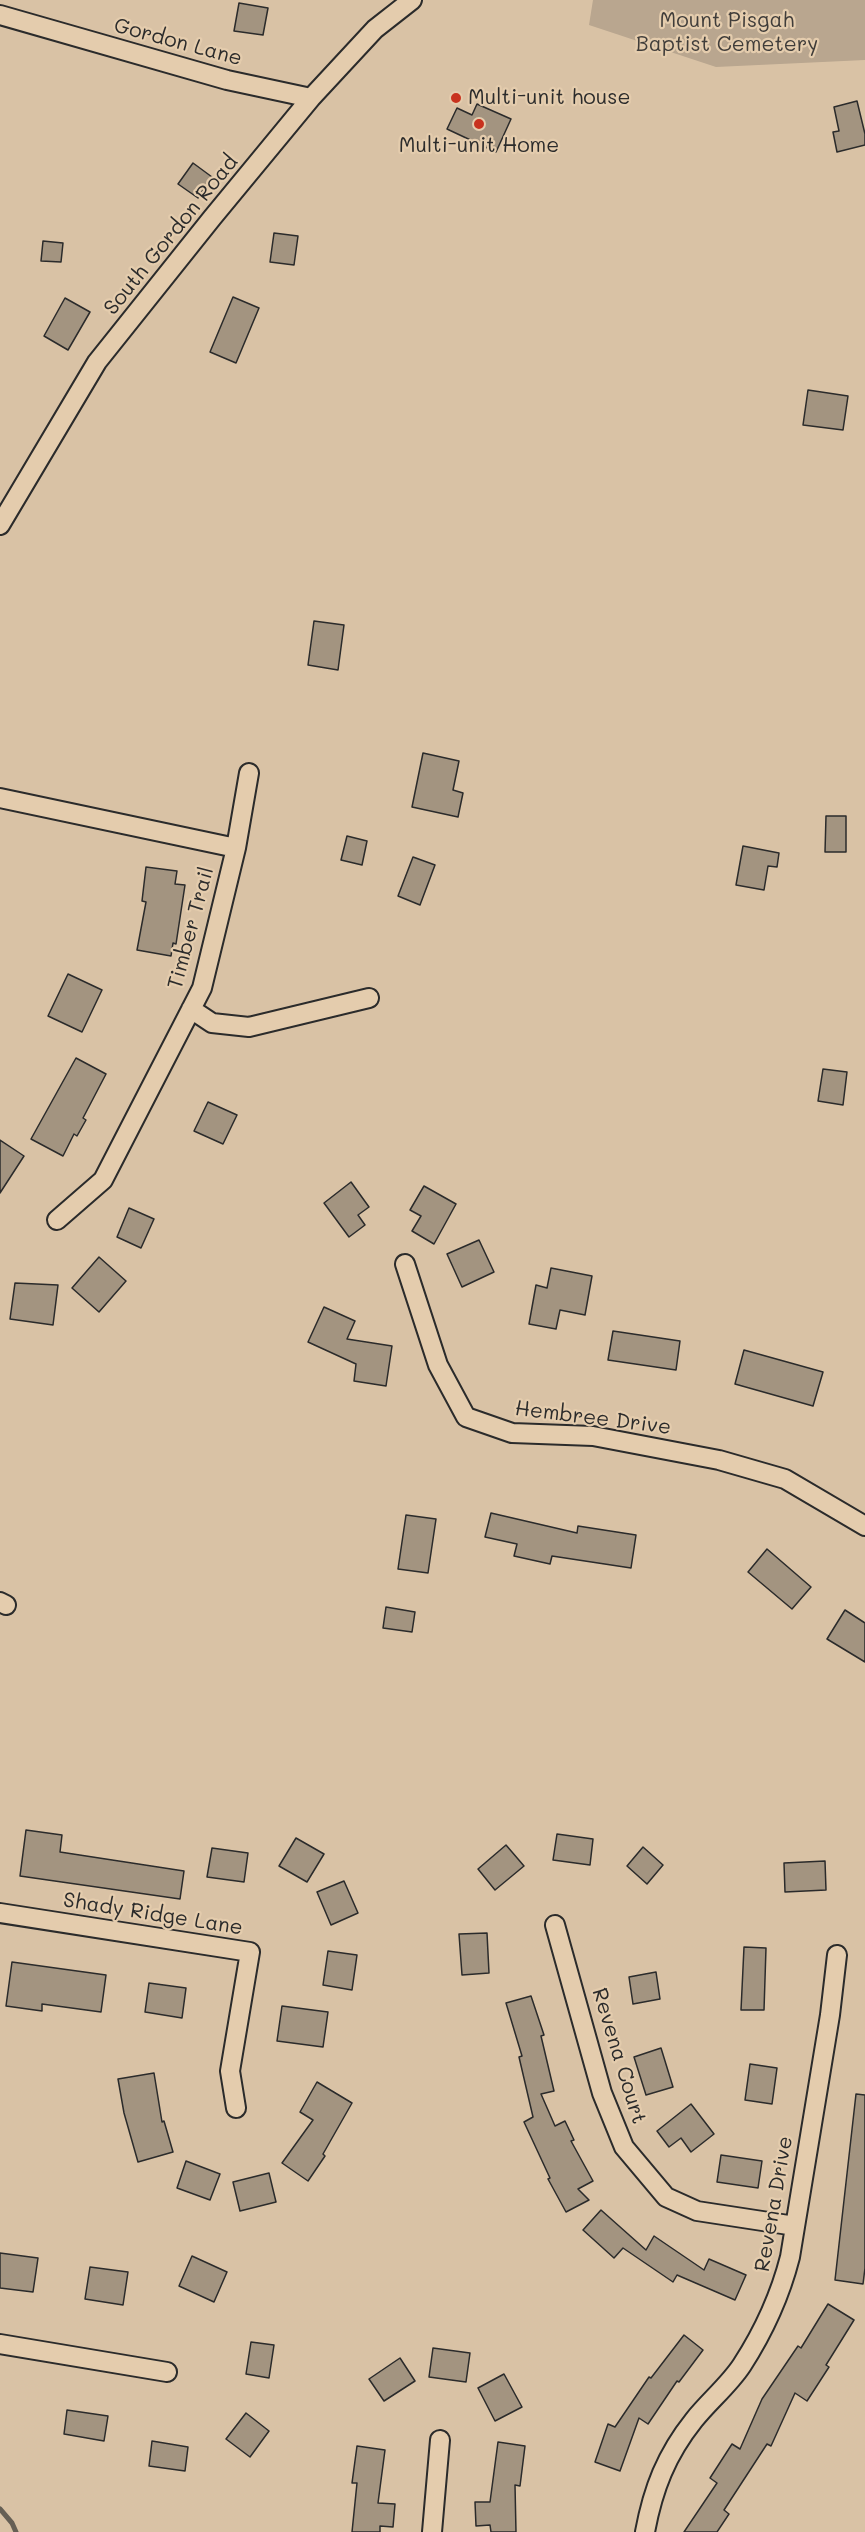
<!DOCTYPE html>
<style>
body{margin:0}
canvas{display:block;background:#d9c2a5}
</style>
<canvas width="865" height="2532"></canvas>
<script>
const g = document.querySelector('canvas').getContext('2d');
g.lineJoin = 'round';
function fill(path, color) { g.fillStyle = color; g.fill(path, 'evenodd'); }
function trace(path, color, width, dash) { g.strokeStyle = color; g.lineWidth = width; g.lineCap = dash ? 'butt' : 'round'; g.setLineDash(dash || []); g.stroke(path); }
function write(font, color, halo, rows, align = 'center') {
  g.font = font + ' Mali,sans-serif'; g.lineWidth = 4.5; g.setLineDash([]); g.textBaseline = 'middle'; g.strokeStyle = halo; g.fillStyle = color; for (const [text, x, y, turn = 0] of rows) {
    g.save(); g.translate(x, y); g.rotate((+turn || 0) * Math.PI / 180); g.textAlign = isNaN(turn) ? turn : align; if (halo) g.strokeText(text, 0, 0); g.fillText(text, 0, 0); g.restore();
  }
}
const green = new Path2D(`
 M593,0H865V60L716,67L589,25Z`);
const stream = new Path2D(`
 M0,2509L12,2523L16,2532`);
const building = new Path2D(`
 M239,3L268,8L263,35L234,31Z
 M857,101L865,134V145L837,152L833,132L839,131L834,107Z
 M477,104L511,119L496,152L447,129L457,108L472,115Z
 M193,163L212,177L198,198L178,184Z
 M274,233L298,236L294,265L270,262Z
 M43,241L63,243L61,262L41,261Z
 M233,297L259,308L236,363L210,352Z
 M65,298L90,312L68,350L44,336Z
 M808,390L848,396L843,430L803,425Z
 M314,621L344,625L338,670L308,665Z
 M423,753L459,761L453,790L463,793L458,817L412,807Z
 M826,816H846V852H825Z
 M347,836L367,841L362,865L341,860Z
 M743,846L779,853L777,867L768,866L764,890L736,885Z
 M413,857L435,865L420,905L398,896Z
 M146,867L177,871L175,884L185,885L176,944L173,943L171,956L137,950L146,902L142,901Z
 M68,974L102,990L82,1032L48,1016Z
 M76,1058L106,1074L83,1118L86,1120L77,1136L74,1134L63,1156L31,1139Z
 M823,1069L847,1072L843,1105L818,1101Z
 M208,1102L237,1115L223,1144L194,1131Z
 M0,1140L24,1156L0,1193Z
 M351,1182L369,1207L358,1215L365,1225L349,1237L324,1203Z
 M424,1186L456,1204L434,1244L412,1231L421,1216L410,1210Z
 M129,1208L154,1219L141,1248L117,1237Z
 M479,1240L494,1272L462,1287L447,1254Z
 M99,1257L126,1281L99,1312L72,1288Z
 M551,1268L592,1276L585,1315L560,1310L556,1329L529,1324L536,1285L547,1288Z
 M15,1283L58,1285L53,1325L10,1319Z
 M324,1307L355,1321L347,1339L392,1346L386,1386L354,1381L356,1364L308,1342Z
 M613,1331L680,1341L676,1370L608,1360Z
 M744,1350L823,1372L813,1406L735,1384Z
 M491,1513L577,1533L578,1526L636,1535L631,1568L552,1556L550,1564L514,1556L517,1544L485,1537Z
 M406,1515L436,1519L428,1573L398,1569Z
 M767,1549L811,1587L792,1609L748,1572Z
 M386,1607L415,1612L412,1632L383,1628Z
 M845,1610L865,1623V1662L827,1639Z
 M26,1830L62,1835L60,1852L184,1871L180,1899L20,1876Z
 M557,1834L593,1839L590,1865L553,1860Z
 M296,1838L324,1854L307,1882L279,1866Z
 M506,1845L524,1866L495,1890L478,1869Z
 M643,1847L663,1865L647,1884L627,1866Z
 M212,1848L248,1853L244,1882L207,1877Z
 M825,1861L826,1890L785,1892L784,1863Z
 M344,1881L358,1913L331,1925L317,1892Z
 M487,1933L489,1973L462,1975L459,1934Z
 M744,1947L766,1948L764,2010H741Z
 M328,1951L357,1955L352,1990L323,1985Z
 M12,1962L106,1975L101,2012L42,2004V2011L6,2006Z
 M656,1972L660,1999L633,2004L629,1977Z
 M149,1983L186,1988L182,2018L145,2012Z
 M531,1996L544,2035L541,2036L554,2091L541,2094L555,2126L565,2121L574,2140L571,2141L593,2181L578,2189L589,2200L566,2212L548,2179L550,2178L524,2122L533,2117L519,2057L522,2056L506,2003Z
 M282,2006L328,2012L323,2047L277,2041Z
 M661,2048L673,2087L646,2095L634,2057Z
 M750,2064L777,2068L772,2104L745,2100Z
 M154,2073L162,2122L164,2121L173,2152L138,2162L124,2113L118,2079Z
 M317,2082L352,2103L323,2154L325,2156L308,2181L282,2163L313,2120L300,2112Z
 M856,2094L865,2095V2268L863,2284L835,2280Z
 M691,2104L714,2134L691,2152L681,2138L669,2147L657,2131Z
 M721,2155L762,2161L758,2188L717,2182Z
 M186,2161L220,2174L210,2200L177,2188Z
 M269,2173L276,2202L240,2211L233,2182Z
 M601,2210L646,2250L654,2236L704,2270L709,2259L746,2275L735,2300L677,2275L673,2282L623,2248L614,2258L583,2230Z
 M0,2253L38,2258L33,2292L0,2288Z
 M192,2256L227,2272L214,2302L179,2286Z
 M90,2267L128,2272L123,2305L85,2299Z
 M828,2304L854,2320L826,2365L829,2367L807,2401L795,2393L771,2446L767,2444L724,2510L729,2514L717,2532H684L717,2483L710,2478L732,2444L740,2449L762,2399L798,2346L801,2348Z
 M684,2335L703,2350L679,2382L677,2381L648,2424L639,2418L620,2471L595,2462L608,2424L615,2427L649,2377L651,2378Z
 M251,2342L274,2345L269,2378L246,2374Z
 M433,2348L470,2353L466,2382L429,2377Z
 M400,2358L415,2381L384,2401L369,2379Z
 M504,2374L522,2407L495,2421L478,2388Z
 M67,2410L108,2416L104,2441L64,2434Z
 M246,2413L269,2431L250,2457L226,2439Z
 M152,2441L188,2447L185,2471L149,2466Z
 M498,2442L525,2446L520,2486L515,2485L516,2532H491L490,2525L476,2526L475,2502H490Z
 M357,2446L385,2450L378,2503L395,2504L393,2527L380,2526V2532H352L357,2483H352Z`);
const minor = new Path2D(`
 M0,15L227,80L311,98
 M0,525L97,362L212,218L311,98L375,29L412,0
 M0,798L236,848
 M191,1009L212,1023L249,1027L369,998
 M57,1220L103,1180L202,988L236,848L249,773
 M405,1264L438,1365L466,1417L512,1433L593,1436L719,1460L785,1479L865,1526
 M0,1602L6,1605
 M0,1913L250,1952L230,2071L236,2108
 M555,1925L602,2093L624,2147L666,2197L697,2211L795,2226
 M0,2344L167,2372
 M432,2532L440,2440
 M645,2532C653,2489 666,2455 694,2420C709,2401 729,2385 742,2365C764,2331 780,2296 790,2257L830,2015L837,1955`);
const markers = [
 [456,98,6,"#c8321e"],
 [479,124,6,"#c8321e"]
];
const parkNames = [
 ["Mount Pisgah",727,21],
 ["Baptist Cemetery",727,45]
];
const streetNames = [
 ["Gordon Lane",178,42,15],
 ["South Gordon Road",171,235,-51],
 ["Timber Trail",191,928,-75],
 ["Hembree Drive",593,1418,7],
 ["Shady Ridge Lane",153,1914,9],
 ["Revena Court",619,2056,73],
 ["Revena Drive",774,2204,-80]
];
const poiNames = [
 ["Multi-unit house",468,98],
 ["Multi-unit Home",479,146,"center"]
];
fill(green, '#b9a68f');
trace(stream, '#665f55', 5);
fill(building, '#a39480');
trace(building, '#2b2b2b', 1.5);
trace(minor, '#2b2b2b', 22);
trace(minor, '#e4ccad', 18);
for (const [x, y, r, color] of markers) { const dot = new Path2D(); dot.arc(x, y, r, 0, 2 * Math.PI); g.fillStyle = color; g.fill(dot); trace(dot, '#e4ccad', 2); }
write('21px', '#403d3a', '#e4ccad', parkNames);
write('21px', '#2b2b2b', '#e4ccad', streetNames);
write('21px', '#2b2b2b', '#e4ccad', poiNames, 'left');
</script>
